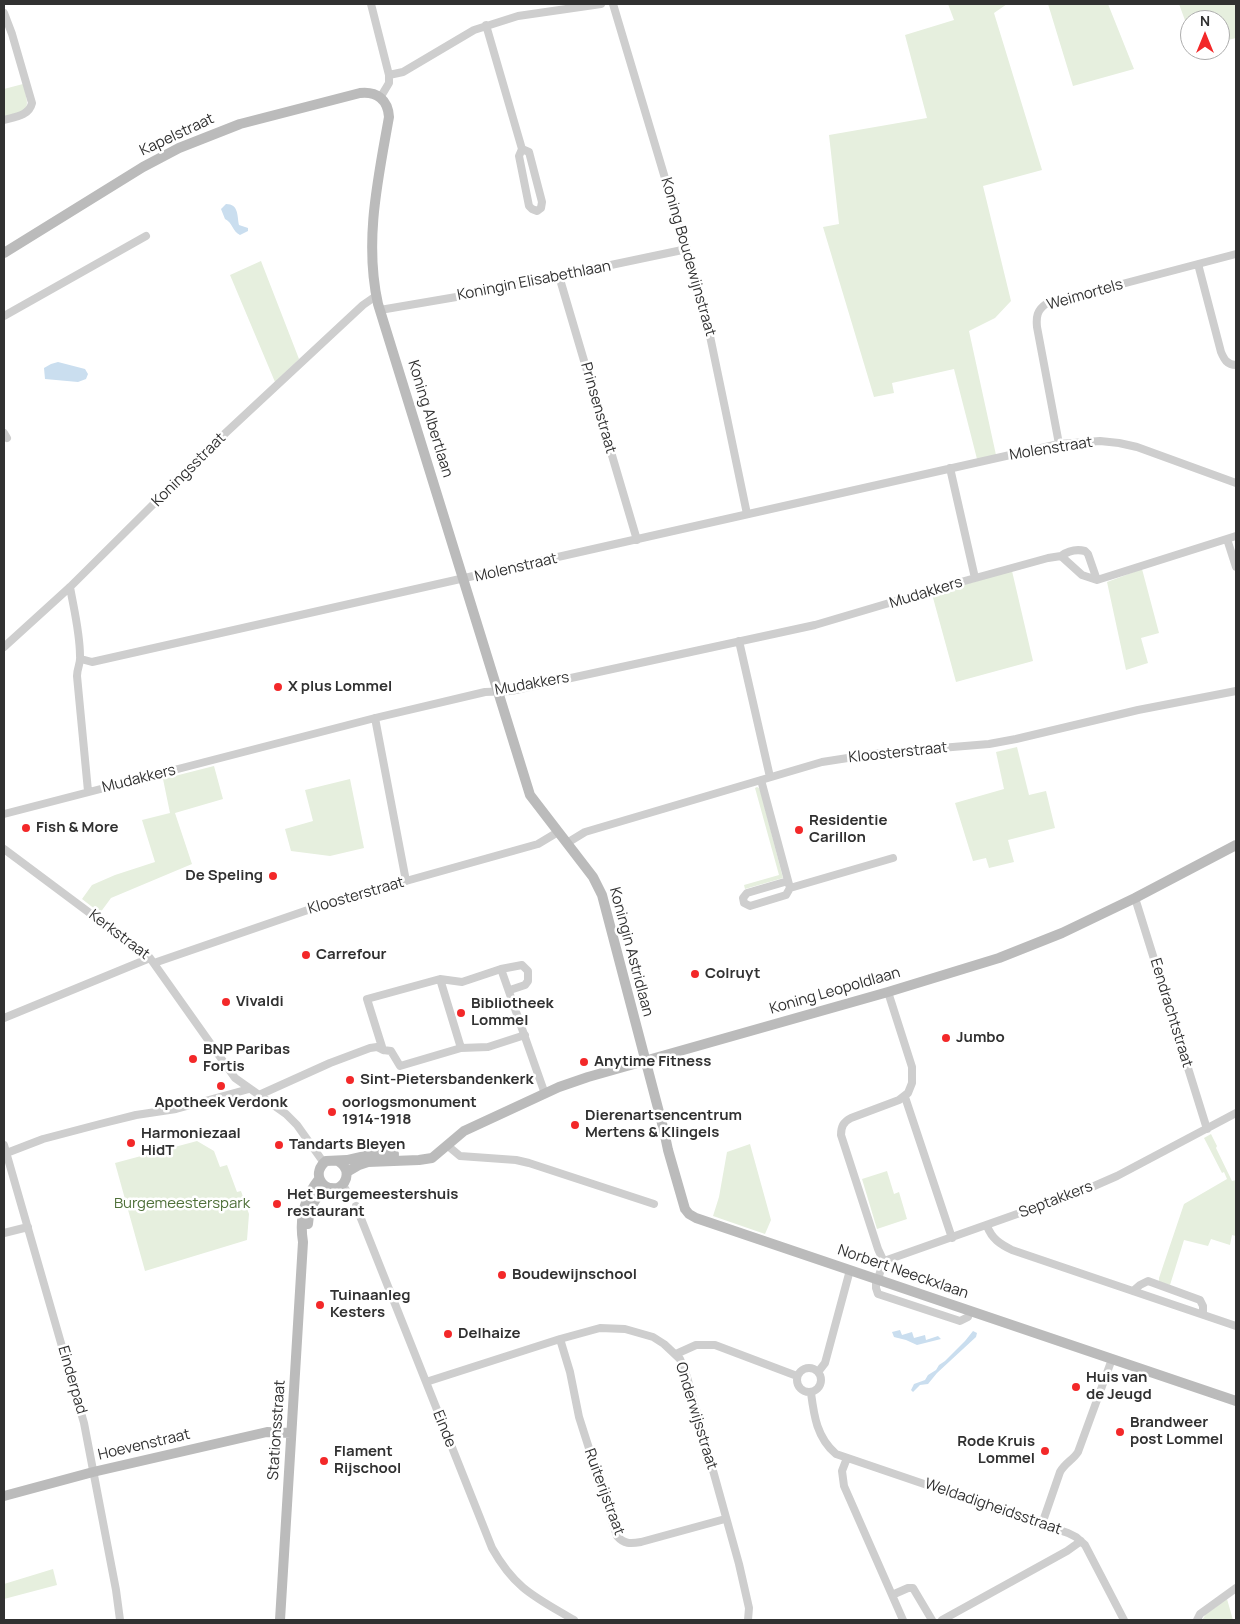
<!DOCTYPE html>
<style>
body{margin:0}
#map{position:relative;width:1240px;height:1624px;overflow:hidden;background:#fff;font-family:Manrope,sans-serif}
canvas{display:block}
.frame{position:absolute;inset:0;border:5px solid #313131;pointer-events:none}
.north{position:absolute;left:1180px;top:10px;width:50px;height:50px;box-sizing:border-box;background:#fff;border:1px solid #adadad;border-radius:50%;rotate:0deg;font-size:14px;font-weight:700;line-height:20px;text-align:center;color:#313131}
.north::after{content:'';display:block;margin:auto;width:18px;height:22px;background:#f32829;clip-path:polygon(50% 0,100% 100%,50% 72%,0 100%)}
</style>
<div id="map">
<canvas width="1240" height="1624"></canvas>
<div class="frame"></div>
<div class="north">N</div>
</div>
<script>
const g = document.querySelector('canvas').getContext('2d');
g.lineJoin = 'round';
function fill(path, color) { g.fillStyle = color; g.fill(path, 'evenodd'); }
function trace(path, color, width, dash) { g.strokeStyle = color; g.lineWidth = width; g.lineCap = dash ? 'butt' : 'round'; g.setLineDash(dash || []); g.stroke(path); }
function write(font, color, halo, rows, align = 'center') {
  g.font = font + ' Manrope,sans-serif'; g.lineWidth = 5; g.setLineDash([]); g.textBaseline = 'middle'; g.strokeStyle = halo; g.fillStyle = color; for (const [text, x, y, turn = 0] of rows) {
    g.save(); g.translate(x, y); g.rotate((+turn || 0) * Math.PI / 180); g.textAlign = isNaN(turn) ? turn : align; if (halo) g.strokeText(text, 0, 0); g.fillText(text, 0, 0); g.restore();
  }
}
const green = new Path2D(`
 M948,4H1007L994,13L1042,170L983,186L1011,301L995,318L969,331L996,455L977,459L954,369L892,383L894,393L874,397L823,227L839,224L829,135L927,118L905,35L954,20Z
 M1048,4H1108L1134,69L1073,86Z
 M1179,4H1236V38L1220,42V20H1190V34Z
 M23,84C30,110 30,110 4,117V89Z
 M261,261L299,359L275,382L230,275Z
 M1142,569L1159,633L1141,638L1148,663L1126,670L1107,582Z
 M1012,571L1033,661L956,682L932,594Z
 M1017,747L1029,795L1046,791L1055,828L1008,840L1014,862L989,868L986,858L973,861L955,803L1004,789L996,752Z
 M214,766L223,799L175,813L192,864L111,898L100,913L82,899L92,885L115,875L155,862L142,820L170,813L163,779Z
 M350,779L364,848L330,856L291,851L285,829L313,821L305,790Z
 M757,787L759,788L761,793L783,878L745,889L744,885L779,875L755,788Z
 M1211,1134L1217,1146L1216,1148L1232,1181L1236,1180V1236L1232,1235L1230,1245L1211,1239L1208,1246L1184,1240L1170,1285L1159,1282V1278L1184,1204L1227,1179L1224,1172L1222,1173L1204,1138Z
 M197,1141L214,1151L220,1167L227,1165L237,1192L241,1191L249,1214L247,1240L145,1271L115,1163Z
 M750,1144L771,1220L765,1234L713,1216L719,1197L727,1152Z
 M887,1171L894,1194L899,1192L907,1219L877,1229L862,1179Z
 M53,1569L57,1585L4,1599V1584Z
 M1227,1599L1233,1620H1202L1206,1614Z`);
const water = new Path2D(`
 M226,204C239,204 237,216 239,225L248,228V231L240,235C233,232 232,222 225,219L221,209Z
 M58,362L85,369L88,374L86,379L78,382L45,379L44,368L51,364Z
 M900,1330L902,1335L912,1332L914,1338L925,1335L926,1340L938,1336L941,1339L917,1345L906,1340L894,1337L892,1332Z
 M973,1331L977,1333L976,1337L937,1373L928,1384L920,1385L913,1392L911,1390L914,1384L925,1380L928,1375L936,1370L939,1365L945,1361L965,1341Z`);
const minor = new Path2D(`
 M371,4L389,75V83L380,98
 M613,4L705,312L747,514
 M4,13L12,34L32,103C29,116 15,117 4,120
 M486,25L522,149L529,152L542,202L541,208L537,211L532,209L529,206L519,156L522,149
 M389,75L403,72L474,30L518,16L601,4
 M1198,264L1221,352C1224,359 1227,365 1236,365
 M559,276L637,540
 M380,310L468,295L687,249
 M4,316L146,236
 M4,433L7,438
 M1059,444L1037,327C1036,317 1037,310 1046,304L1236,254
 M950,468L975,578
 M1227,539L1236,567
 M1061,556C1068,551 1077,549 1085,551L1088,554L1097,580
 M70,587C74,610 80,633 80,656C81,663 77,668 77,676L88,791
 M739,641L770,777
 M4,647L70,587L218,440L363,305L376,296
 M81,659L92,662L1059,444L1100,441L1119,443L1137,447L1236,483
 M375,718L406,881
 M761,780L790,888L893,858
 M4,814L375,718L485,692L511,691L815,625L950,585L1048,558L1061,556L1082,575L1097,580L1236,536
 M567,843L585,832L822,762L880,753L989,744L1016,739L1138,710L1236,691
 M4,849L150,958L235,1078L286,1114L297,1125L324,1163
 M788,881L747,893L743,898L744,903L750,906L786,895L790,888
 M1135,898L1207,1129
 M154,963L331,902L538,844L558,832
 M501,969L462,982L440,979L367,999L383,1050L391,1051L400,1066L461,1048L488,1047L525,1035
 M440,979L461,1048
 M510,990L525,985L528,981V971L522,965L501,969L545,1094
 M4,1018L150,958
 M259,1095L330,1063L370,1048L377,1047L383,1050
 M905,1097L952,1238
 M4,1145L84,1423L116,1590L120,1620
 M448,1146L460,1156L516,1160L529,1163L654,1204
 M4,1154L43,1139L100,1124L136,1115L176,1109L249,1089
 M343,1185L349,1195
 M356,1206L492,1548C515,1589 535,1597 574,1620
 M987,1226C992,1239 1000,1244 1012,1250L1236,1326
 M4,1233L28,1227
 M884,1262L878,1249L841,1135C841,1127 843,1122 851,1118L899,1100L908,1093L912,1083V1067L888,992
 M876,1279V1288L878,1294L960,1321L968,1317L970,1311
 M878,1279L882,1266L887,1260L1085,1190L1117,1176L1236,1113
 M1133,1291L1140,1285L1148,1281L1200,1300L1203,1306V1314
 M560,1339L570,1372L579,1417L617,1536C624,1544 630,1544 641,1542L725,1519
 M676,1354L696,1345H715L797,1376
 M797 1380a12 12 0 1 1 24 0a12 12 0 1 1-24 0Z
 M818,1372L825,1363L850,1270
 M426,1382L560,1339L600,1328L625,1329L653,1337L664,1344L680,1359L687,1377L739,1564L749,1608L748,1620
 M811,1393C814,1416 817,1438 836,1454L1068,1533L1076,1537L1085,1545L1124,1620
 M847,1458L842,1471L844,1486L903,1620
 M1042,1524L1060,1472C1065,1463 1073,1460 1078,1452L1112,1359
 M892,1595L908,1588H913L932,1620
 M942,1620L1067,1551L1081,1541
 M1197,1620L1200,1614L1236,1588`);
const secondary = new Path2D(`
 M4,253L143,167L179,148L240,124L360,93C377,91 388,100 389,117C378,179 364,241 378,304L530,795L593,877L602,895L664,1131L668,1150L685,1209L689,1214L696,1218L1236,1401
 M338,1161C350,1168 349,1181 338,1188C320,1191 312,1172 326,1161L347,1160L373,1154H394
 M347,1172L359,1165L368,1162L419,1160L432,1158L464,1131L559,1087L588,1077L888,992L999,958L1062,933L1135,898L1236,845
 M308,1224C309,1209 314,1197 327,1187
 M4,1496L93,1472L267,1432L291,1433
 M280,1620L303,1242C299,1218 304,1198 319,1179`);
const markers = [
 [278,687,5,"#f32829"],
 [26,828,5,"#f32829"],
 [799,830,5,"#f32829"],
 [273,876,5,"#f32829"],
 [306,955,5,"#f32829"],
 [695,974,5,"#f32829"],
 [226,1002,5,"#f32829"],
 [461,1013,5,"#f32829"],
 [946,1038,5,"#f32829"],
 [193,1059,5,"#f32829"],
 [584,1062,5,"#f32829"],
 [350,1080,5,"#f32829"],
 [221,1086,5,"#f32829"],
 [332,1112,5,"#f32829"],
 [575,1125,5,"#f32829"],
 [131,1143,5,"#f32829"],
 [279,1145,5,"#f32829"],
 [277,1204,5,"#f32829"],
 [502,1275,5,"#f32829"],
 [320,1305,5,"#f32829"],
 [448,1334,5,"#f32829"],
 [1076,1387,5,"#f32829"],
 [1120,1432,5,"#f32829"],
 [1045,1451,5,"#f32829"],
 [324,1461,5,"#f32829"]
];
const streetNames = [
 ["Kapelstraat",177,135,-25],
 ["Koning Boudewijnstraat",688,257,74],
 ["Koningin Elisabethlaan",534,281,-11],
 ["Weimortels",1085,295,-16],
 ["Prinsenstraat",598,408,74],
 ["Koning Albertlaan",430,419,73],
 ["Molenstraat",1051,449,-9],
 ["Koningsstraat",189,470,-45],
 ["Molenstraat",516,568,-13],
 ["Mudakkers",926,593,-17],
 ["Mudakkers",532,684,-10],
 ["Kloosterstraat",898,753,-6],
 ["Mudakkers",139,779,-14],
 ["Kloosterstraat",356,896,-16],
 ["Kerkstraat",119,935,37],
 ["Koningin Astridlaan",631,952,75],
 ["Koning Leopoldlaan",835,991,-16],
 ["Eendrachtstraat",1171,1013,73],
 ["Septakkers",1056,1200,-21],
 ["Norbert Neeckxlaan",903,1272,19],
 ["Einderpad",72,1380,74],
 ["Onderwijsstraat",696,1416,73],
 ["Einde",444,1429,68],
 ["Stationsstraat",277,1430,-86],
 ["Hoevenstraat",144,1445,-13],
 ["Ruiterijstraat",604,1492,70],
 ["Weldadigheidsstraat",993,1507,19]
];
const poiNames = [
 ["X plus Lommel",288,687],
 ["Residentie",809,821],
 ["Carillon",809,838],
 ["Fish & More",36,828],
 ["De Speling",263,876,"right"],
 ["Carrefour",316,955],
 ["Colruyt",705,974],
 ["Vivaldi",236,1002],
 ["Bibliotheek",471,1004],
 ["Lommel",471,1021],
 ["Jumbo",956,1038],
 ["BNP Paribas",203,1050],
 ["Fortis",203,1067],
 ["Anytime Fitness",594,1062],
 ["Sint-Pietersbandenkerk",360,1080],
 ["Apotheek Verdonk",221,1103,"center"],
 ["oorlogsmonument",342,1103],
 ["1914-1918",342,1120],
 ["Dierenartsencentrum",585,1116],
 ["Mertens & Klingels",585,1133],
 ["Harmoniezaal",141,1134],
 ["HidT",141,1151],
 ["Tandarts Bleyen",289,1145],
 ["Het Burgemeestershuis",287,1195],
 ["restaurant",287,1212],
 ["Boudewijnschool",512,1275],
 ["Tuinaanleg",330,1296],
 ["Kesters",330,1313],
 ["Delhaize",458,1334],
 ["Huis van",1086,1378],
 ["de Jeugd",1086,1395],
 ["Brandweer",1130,1423],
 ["post Lommel",1130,1440],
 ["Rode Kruis",1035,1442,"right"],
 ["Lommel",1035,1459,"right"],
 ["Flament",334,1452],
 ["Rijschool",334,1469]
];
const parkNames = [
 ["Burgemeesterspark",182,1204]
];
fill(green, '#e6efde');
fill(water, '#cadeef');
trace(minor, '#cecece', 8);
trace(secondary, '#bbb', 10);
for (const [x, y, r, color] of markers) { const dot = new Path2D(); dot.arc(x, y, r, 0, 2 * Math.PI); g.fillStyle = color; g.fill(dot); trace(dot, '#fff', 2); }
write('15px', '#313131', '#fff', streetNames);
write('bold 15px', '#313131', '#fff', poiNames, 'left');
write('15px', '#50713a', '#fff', parkNames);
</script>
